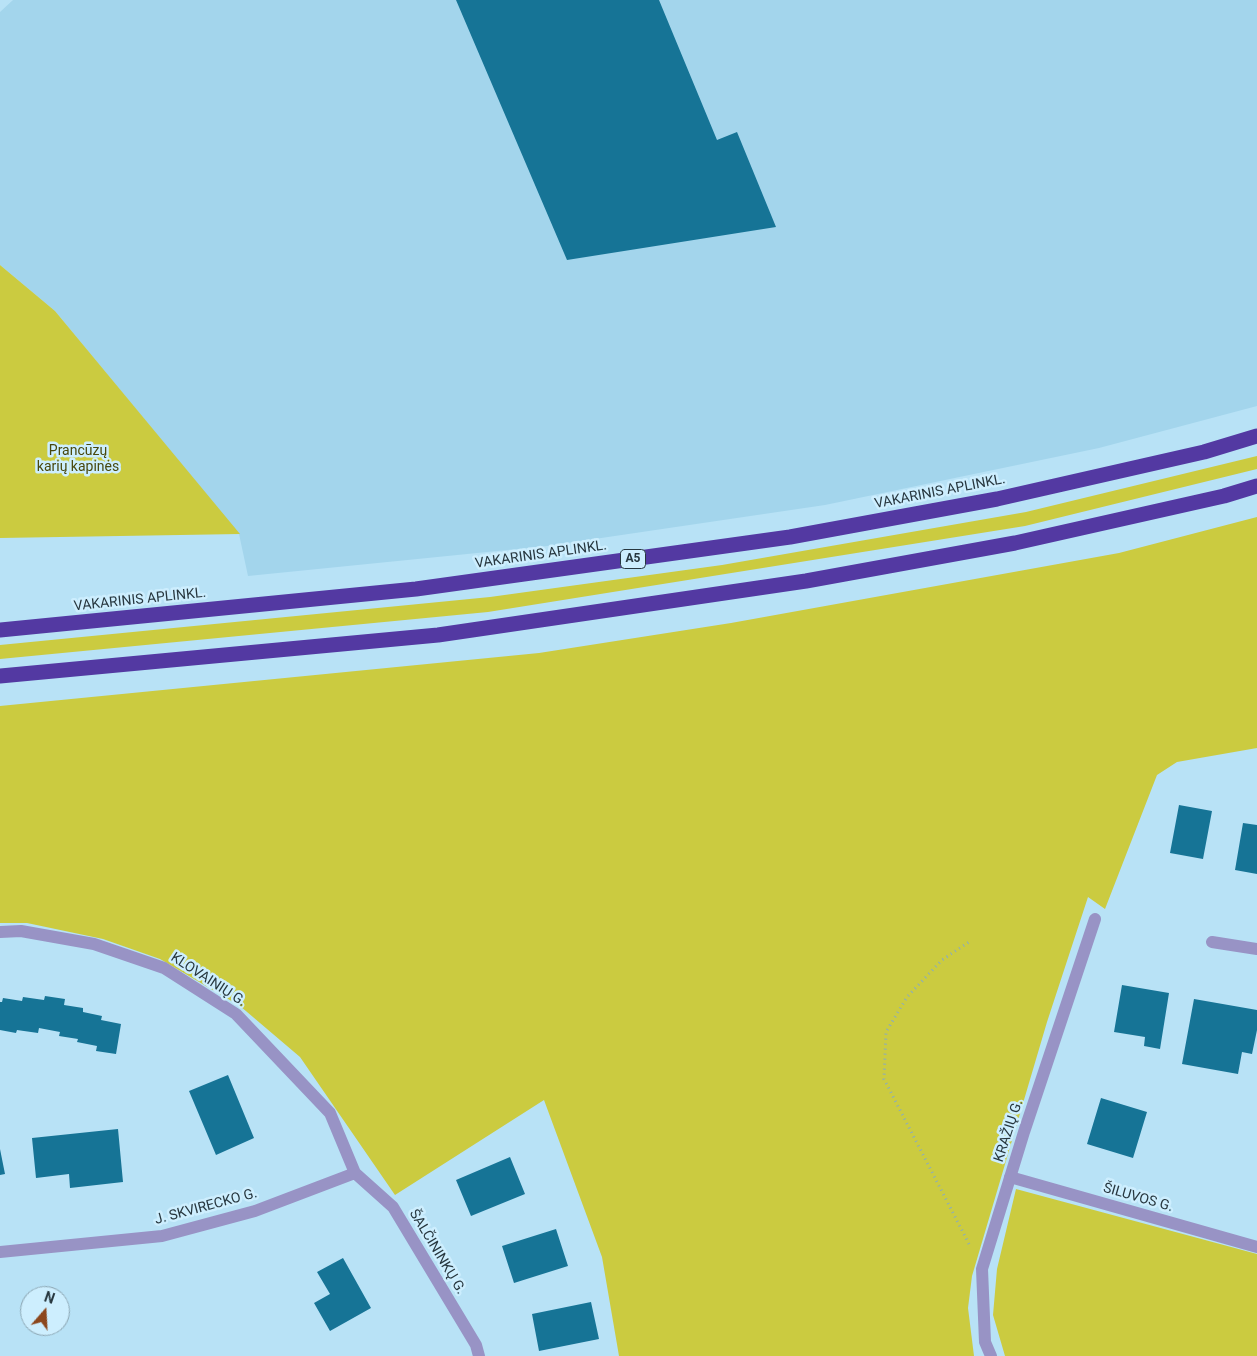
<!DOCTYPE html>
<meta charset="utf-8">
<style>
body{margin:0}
#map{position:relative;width:1257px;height:1356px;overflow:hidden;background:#b8e2f6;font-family:Roboto,sans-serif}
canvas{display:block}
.north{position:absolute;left:20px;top:1286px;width:50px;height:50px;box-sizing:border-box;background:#cdeefe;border:1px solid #8ba5b2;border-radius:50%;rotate:19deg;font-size:14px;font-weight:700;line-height:20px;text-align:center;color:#27373f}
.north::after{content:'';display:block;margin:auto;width:18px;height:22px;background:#8c471d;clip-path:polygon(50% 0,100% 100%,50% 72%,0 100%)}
</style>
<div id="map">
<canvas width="1257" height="1356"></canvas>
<div class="north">N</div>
</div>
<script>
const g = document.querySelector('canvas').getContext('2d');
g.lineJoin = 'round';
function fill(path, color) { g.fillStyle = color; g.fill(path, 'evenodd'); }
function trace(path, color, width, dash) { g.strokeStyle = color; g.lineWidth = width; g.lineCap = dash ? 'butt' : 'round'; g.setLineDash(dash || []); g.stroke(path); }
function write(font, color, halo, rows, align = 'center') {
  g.font = font + ' Roboto,sans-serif'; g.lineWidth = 5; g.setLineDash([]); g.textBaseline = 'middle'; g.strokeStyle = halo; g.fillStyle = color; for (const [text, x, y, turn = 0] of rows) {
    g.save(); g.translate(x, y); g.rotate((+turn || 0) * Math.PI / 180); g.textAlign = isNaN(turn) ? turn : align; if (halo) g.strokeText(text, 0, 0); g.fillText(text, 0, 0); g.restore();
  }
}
const built = new Path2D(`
 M13,0H1257V406L1099,448L825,505L547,546L248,576L239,534L55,311L0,265V12Z`);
const green = new Path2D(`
 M0,265L55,311L240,534L0,538Z
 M1257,456V469L1025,526L488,612L0,659V645L490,597L722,565L1026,512Z
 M1257,517V748L1177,762L1157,775L1105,909L1088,897L1047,1022L972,1276L968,1308L974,1356H619L602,1257L544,1100L395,1195L300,1057L240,1006L160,959L103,939L27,923H0V706L539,653L731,623L1119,553Z
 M1016,1189L1257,1254V1356H1005L993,1315L997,1269Z`);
const building = new Path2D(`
 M456,0H659L717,140L737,132L776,227L567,260Z
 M1179,805L1212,811L1203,859L1170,853Z
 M1243,823L1257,825V874L1235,870Z
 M1122,985L1169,993L1160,1049L1144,1046L1145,1037L1114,1032Z
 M45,996L65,999L64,1005L83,1008V1012L102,1016L101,1020L121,1024L116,1054L96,1051L97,1046L77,1042L78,1039L59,1036L60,1032L39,1028L38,1033L17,1030L16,1033L0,1030V1002H2L3,998L22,1001L23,997L44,1000Z
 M1194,999L1257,1010V1030L1252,1054L1242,1052L1238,1074L1182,1064Z
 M228,1075L254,1138L216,1155L189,1091Z
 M1101,1098L1147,1112L1133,1158L1087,1144Z
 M118,1129L123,1182L70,1188L69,1174L36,1178L32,1138Z
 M0,1149L5,1174L0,1175Z
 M510,1157L525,1194L471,1216L456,1180Z
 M556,1229L568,1266L514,1283L502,1246Z
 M343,1258L371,1308L330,1331L314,1303L330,1294L317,1272Z
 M591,1302L599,1339L539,1351L532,1314Z`);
const path = new Path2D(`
 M969,1244L884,1079L886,1032L907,997L942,960L969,942`);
const minor = new Path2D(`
 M0,932L21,931L94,944L164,968L236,1014L330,1113L355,1173L393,1207L476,1345L479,1356
 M1212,942L1257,949
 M1010,1177L1257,1247
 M0,1252L162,1236L255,1211L355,1173
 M991,1356L985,1342L982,1269L1024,1132L1095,919`);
const highway = new Path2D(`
 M0,630L416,589L790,537L997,499L1204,452L1257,436
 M0,676L438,635L806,581L1015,543L1224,496L1257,486`);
const shields = [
 [633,559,25]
];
const shieldNames = [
 ["A5",633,559]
];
const parkNames = [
 ["Prancūzų",78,451],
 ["karių kapinės",78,467]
];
const streetNames = [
 ["VAKARINIS APLINKL.",940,492,-11],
 ["VAKARINIS APLINKL.",541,555,-8],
 ["VAKARINIS APLINKL.",140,600,-6],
 ["KLOVAINIŲ G.",208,980,33],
 ["KRAŽIŲ G.",1009,1131,-72],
 ["ŠILUVOS G.",1138,1198,16],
 ["J. SKVIRECKO G.",206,1207,-15],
 ["ŠALČININKŲ G.",437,1252,59]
];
fill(built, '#a3d5ec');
fill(green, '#cbcb40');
fill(building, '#167496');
trace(path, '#8bacbd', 3, [1, 4]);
trace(minor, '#9893c5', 12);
trace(highway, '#5339a2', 15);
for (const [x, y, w] of shields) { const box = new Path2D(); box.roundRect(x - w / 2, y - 9.5, w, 19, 4); g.fillStyle = '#cdeefe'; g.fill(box); trace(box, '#27373f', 1); }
write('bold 12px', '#27373f', null, shieldNames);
write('14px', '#48480e', '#cdeefe', parkNames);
write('14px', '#27373f', '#cdeefe', streetNames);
</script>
